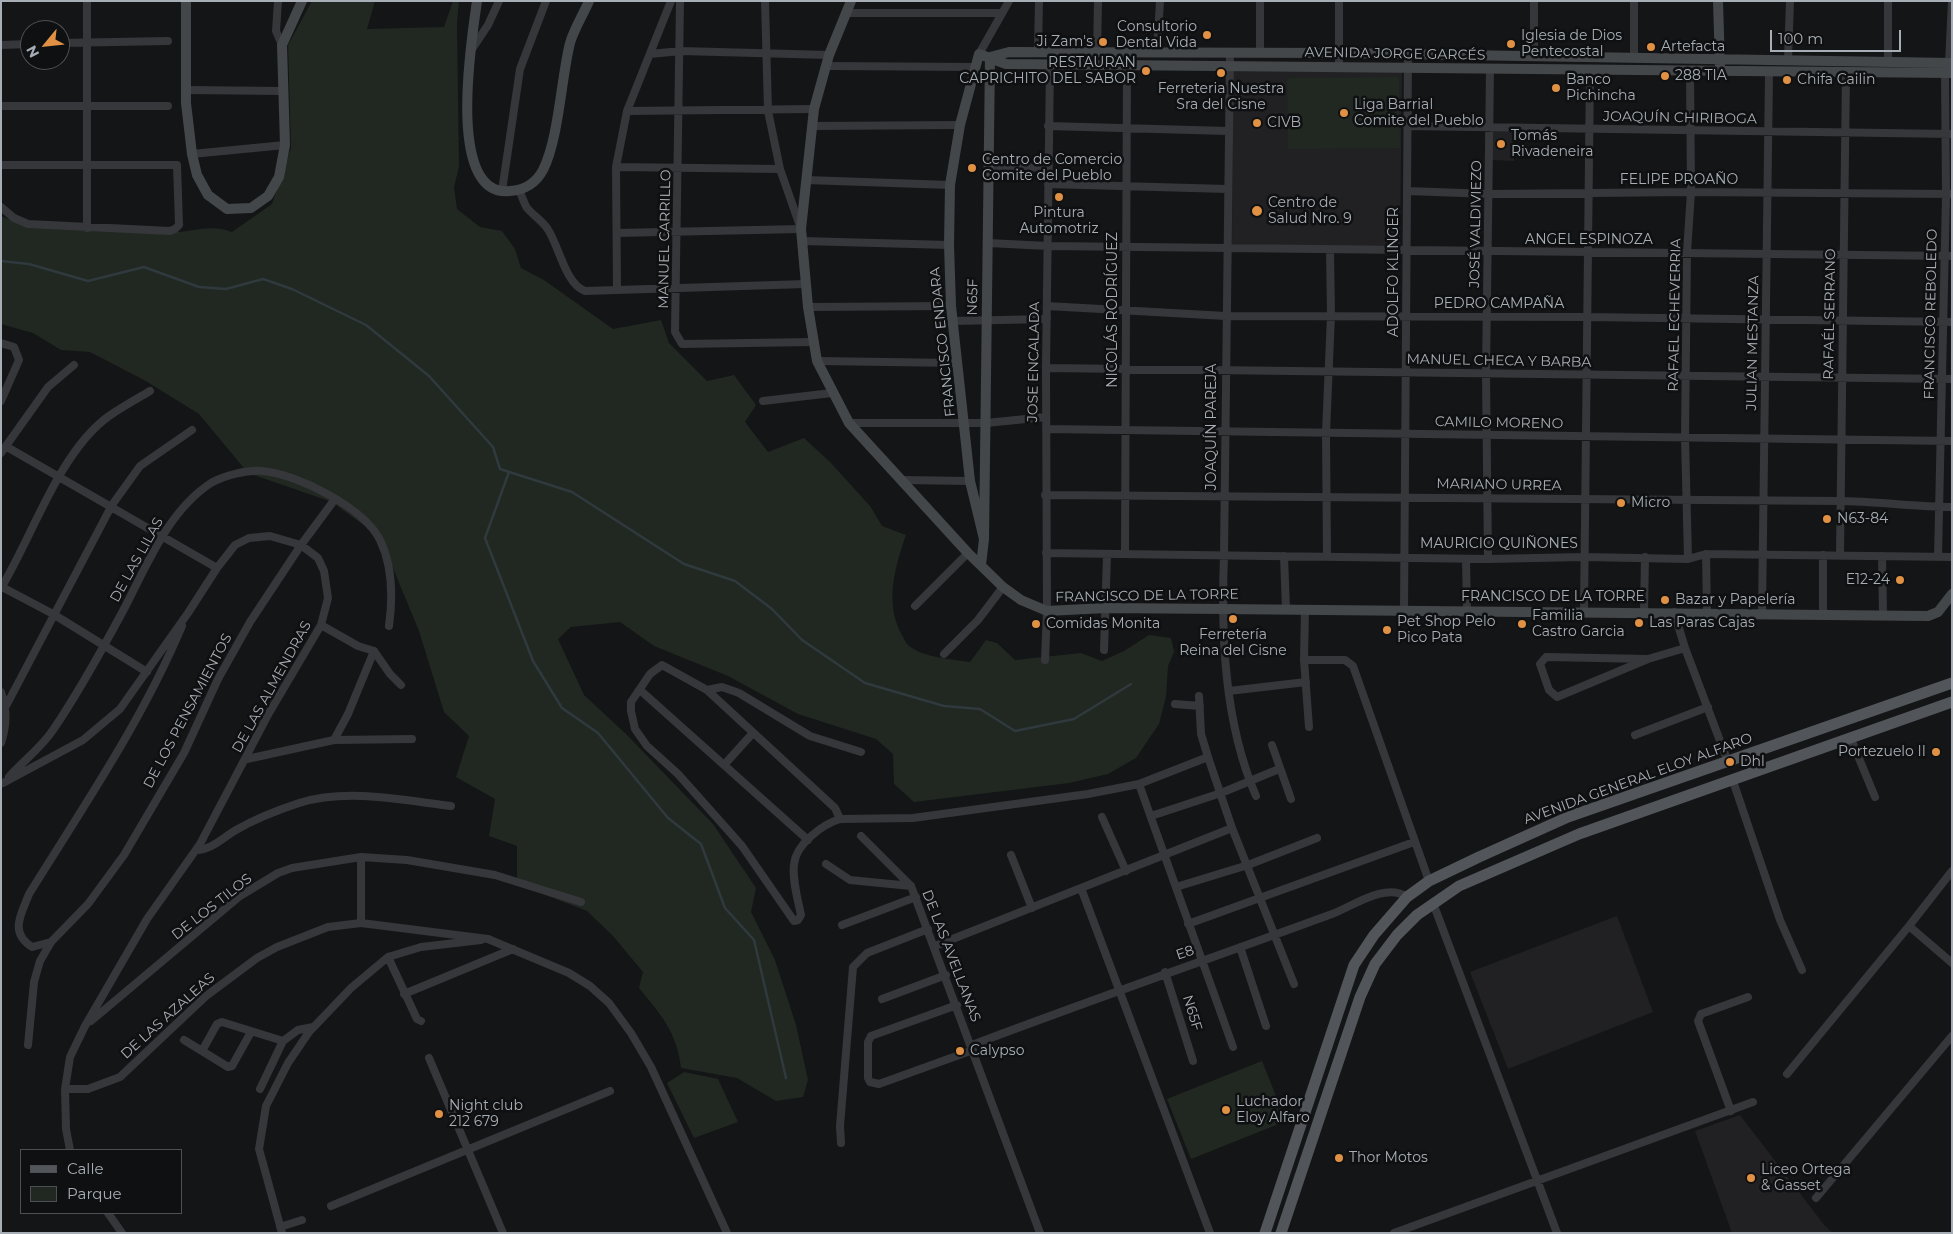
<!DOCTYPE html>
<meta charset="utf-8">
<style>
body{margin:0}
#map{position:relative;width:1953px;height:1234px;overflow:hidden;background:#141516;font-family:Montserrat,sans-serif}
canvas{display:block}
.frame{position:absolute;inset:0;border:2px solid #a8aeb5;pointer-events:none}
.legend{position:absolute;left:20px;top:1149px;width:162px;height:65px;box-sizing:border-box;background:#0f1011;border:1px solid #4c4f53;margin:0;padding:6px 9px;list-style:none;font-size:15px;color:#a8aeb5}
.legend li{display:flex;align-items:center;gap:10px;height:25px}
.legend b{width:25px;border:1px solid #4c4f53}
.north{position:absolute;left:20px;top:20px;width:50px;height:50px;box-sizing:border-box;background:#0f1011;border:1px solid #4c4f53;border-radius:50%;rotate:242deg;font-size:14px;font-weight:700;line-height:20px;text-align:center;color:#a8aeb5}
.north::after{content:'';display:block;margin:auto;width:18px;height:22px;background:#e09143;clip-path:polygon(50% 0,100% 100%,50% 72%,0 100%)}
.scale{position:absolute;left:1770px;top:30px;width:131px;height:22px;box-sizing:border-box;border:2px solid #a8aeb5;border-top:0;padding-left:6px;font-size:15px;line-height:18px;white-space:nowrap;color:#a8aeb5;-webkit-text-stroke:4px #0f1011;paint-order:stroke}
</style>
<div id="map">
<canvas width="1953" height="1234"></canvas>
<div class="frame"></div>
<ul class="legend">
<li><b style="height:6px;background:#525559"></b>Calle</li>
<li><b style="height:14px;background:#212821"></b>Parque</li>
</ul>
<div class="north">N</div>
<div class="scale">100 m</div>
</div>
<script>
const g = document.querySelector('canvas').getContext('2d');
g.lineJoin = 'round';
function fill(path, color) { g.fillStyle = color; g.fill(path, 'evenodd'); }
function trace(path, color, width, dash) { g.strokeStyle = color; g.lineWidth = width; g.lineCap = dash ? 'butt' : 'round'; g.setLineDash(dash || []); g.stroke(path); }
function write(font, color, halo, rows, align = 'center') {
  g.font = font + ' Montserrat,sans-serif'; g.lineWidth = 5; g.setLineDash([]); g.textBaseline = 'middle'; g.strokeStyle = halo; g.fillStyle = color; for (const [text, x, y, turn = 0] of rows) {
    g.save(); g.translate(x, y); g.rotate((+turn || 0) * Math.PI / 180); g.textAlign = isNaN(turn) ? turn : align; if (halo) g.strokeText(text, 0, 0); g.fillText(text, 0, 0); g.restore();
  }
}
const built = new Path2D(`
 M1233,70L1402,72L1400,247L1232,245Z
 M1489,128H1514V161L1489,160Z
 M1617,916L1653,1012L1508,1069L1470,972Z
 M1740,1115L1825,1226L1833,1233H1732L1695,1131Z`);
const green = new Path2D(`
 M312,1H375L367,29L444,27L453,1H459L457,23L459,167L454,187L457,209L480,227L502,231L515,249L521,268L544,280L613,329L661,320L669,343L707,381L734,375L756,405L745,422L768,452L804,438L830,462L870,506L882,526L906,535C895,567 884,603 902,635C904,638 905,642 908,645C923,658 951,659 970,662L986,640L997,643L1015,660L1081,653L1102,661L1124,651L1149,635L1171,638L1174,652L1168,666L1166,697L1159,724L1136,758L1108,774L1069,783L914,802L894,784L893,754L876,739L798,714L728,676L654,646L620,622L571,627L558,639L584,695L626,734L713,824L756,888L751,912L775,960L796,1025L808,1080L803,1097L776,1101L737,1078L681,1068C677,1032 661,1015 639,988L643,972L613,936L587,911L517,884V846L489,836L495,799L456,777L469,736L444,712L419,631L380,537L332,502L248,473L199,414L144,380L90,352L61,350L33,333L1,324V216C14,225 154,234 176,232C196,231 212,224 232,232L272,204L291,148L288,45Z
 M1399,77L1400,148L1288,149L1287,78Z
 M1262,1061L1286,1121L1191,1159L1167,1099Z
 M684,1072L718,1079L738,1122L694,1138L667,1083Z`);
const stream = new Path2D(`
 M1,261L29,264L88,281L144,267L199,287L226,289L263,279L292,289L366,325L429,376L493,447L500,469L572,492L684,564L735,581L772,609L802,640L865,683L944,706L980,709L1015,731L1074,719L1131,684
 M509,472L485,538L533,661L562,708L598,733L668,818L701,844L725,908L754,940L786,1078`);
const street = new Path2D(`
 M278,1L276,31L282,45
 M680,1L675,332L682,344L813,342
 M1260,1V53
 M846,13H1002
 M60,43L168,41
 M1,45L30,44
 M472,49L488,25L499,1
 M1038,51L1039,1
 M1097,52L1098,1
 M1157,52L1160,1
 M1230,53L1224,555C1221,635 1224,722 1256,796
 M650,54L681,51L829,55
 M979,54L1009,1
 M1534,56V1
 M1634,58V1
 M1788,60L1790,1
 M1888,62V1
 M1949,63L1952,1
 M827,66L976,67
 M1339,67V1
 M186,90L283,91
 M1,106H168
 M627,111L814,109
 M812,126L960,125
 M1048,126L1228,131
 M1407,126L1952,134
 M192,154L285,145
 M1,165H177L179,225L175,229L170,231L28,224L14,218L1,207
 M988,166L1048,168
 M616,167L780,169
 M806,180L950,185
 M1048,184L1227,189
 M519,190C522,196 524,203 527,208C533,215 541,220 547,228C559,245 565,284 585,291L806,284
 M502,191L520,69L546,1
 M1407,191L1489,194L1691,192L1952,194
 M87,228V1
 M617,233L801,229L780,169L768,111L765,1
 M802,241L949,245
 M988,243L1048,246C1349,250 1650,252 1952,256
 M617,290L616,167L627,111L671,1
 M1047,306L1226,316L1587,317L1952,322
 M808,307L951,306
 M953,321L1047,319
 M1,343L14,347L19,360L1,401
 M817,361L957,363
 M1046,368L1952,379
 M763,401L832,393
 M849,423H986L1046,417
 M1046,429L1952,441
 M7,447L217,568
 M1,453L48,387L74,365
 M902,480L970,481
 M1045,495C1310,495 1574,498 1838,501C1876,501 1914,507 1952,507
 M1046,553L1488,559L1584,557L1688,559L1706,554L1952,557
 M1125,554L1127,65
 M1706,554L1707,612
 M1840,555L1846,73
 M1284,556L1286,609
 M1327,556L1326,433L1331,315L1330,250
 M1882,556L1883,614
 M1938,557L1946,196L1945,73
 M1466,559L1467,610
 M1488,559L1486,373L1490,69
 M1688,559L1685,438L1687,252L1691,192L1690,71
 M2,587L53,614L147,672
 M1,588C32,537 58,456 105,419C118,409 135,400 150,391
 M915,606L968,553
 M1305,609L1304,660L1309,727
 M1404,610L1408,54
 M1584,611L1590,69
 M1644,612L1645,557
 M1674,612L1685,648L1728,762
 M1762,613L1769,73
 M1823,614V555
 M321,625L358,646L374,651L390,674L401,685
 M1104,650L1107,555
 M944,654L978,620L1003,587
 M1648,659L1546,657L1540,664L1549,690L1557,697L1648,659L1685,648
 M1045,660L1047,611L1046,368L1050,64
 M1304,660H1345L1353,666L1429,881
 M640,690L808,840
 M707,690L722,687L739,693L810,736L861,752
 M1229,691L1306,682
 M1,692C7,710 7,724 1,743
 M1199,696L1201,734L1208,757L1232,828L1294,984
 M1175,704L1200,706
 M6,706L112,505L140,466L192,430
 M1635,735L1708,707
 M1851,739L1875,797
 M334,740L348,714L374,651
 M1272,745L1291,799
 M247,759L334,740L412,739
 M724,765L752,734
 M9,777C23,761 41,748 53,730C79,692 102,650 124,609C147,565 168,511 211,483C225,475 247,470 262,471C298,474 364,508 380,540C393,567 393,597 389,626
 M1733,781L1780,920L1802,970
 M3,783L83,740L120,709L188,613L217,568L235,545L249,538L270,536L301,545L318,558L324,571L328,598L321,625L269,713L200,844L147,919L85,1026L70,1057L65,1089L66,1129L70,1150
 M1139,784L1233,1047
 M1151,816L1221,793L1279,769
 M1102,817L1126,871
 M840,819L835,808L707,690L662,665L650,674L631,702V711L635,729L647,746L678,774L742,846L794,921L798,920L801,915C798,900 792,880 794,864C796,844 823,824 840,819L913,818L1088,794L1139,784L1208,757
 M861,836L911,886L1040,1233
 M196,850C212,850 222,838 236,830C255,819 278,810 299,803C347,788 402,800 451,806
 M1011,855L1032,908
 M826,864L850,880L911,886
 M1176,887L1248,865L1317,838
 M1081,888L1210,1233
 M1433,903L1557,1233
 M361,923V857
 M1188,924L1414,842
 M842,925L916,897
 M1909,926L1952,963
 M51,942L32,947C9,932 21,915 29,894C83,807 142,721 182,626
 M935,946L1232,828
 M1240,947L1266,1026
 M388,957L417,1019L421,1021
 M1165,972L1193,1061
 M404,994L513,949
 M882,999L946,975
 M957,1005L871,1036L868,1042V1078L870,1082L879,1084L973,1050
 M91,1021L240,896L278,873L292,868L361,857L407,860L495,875L581,902
 M251,1032L232,1066L228,1067L202,1051L217,1024L222,1022L283,1041L298,1030L313,1027
 M184,1040L202,1051
 M28,1045L34,982L40,961L51,942L88,904L124,855L184,753L218,679L250,622L301,545L335,499
 M972,1045C1091,1000 1212,958 1332,914C1353,906 1386,882 1407,897
 M429,1058L503,1233
 M1787,1074L1909,926L1952,871
 M65,1089H88L120,1077L206,996L257,958L277,947L328,927L361,923L488,939L569,973L590,986L609,1003L631,1033L651,1067L727,1233
 M260,1089L283,1041
 M1731,1111L1698,1021L1701,1014L1748,997
 M841,1143L840,1126L853,967L867,953L928,929
 M1816,1198L1952,1036
 M331,1206L610,1091
 M108,1213L122,1233
 M280,1227L302,1220
 M282,1233L259,1149L266,1106L288,1063L309,1032L351,988L388,957L421,947L481,940
 M1394,1233L1753,1102`);
const secondary = new Path2D(`
 M186,1V103L192,154L197,175L208,195L227,209L251,208L268,196L279,177L285,145L282,45L302,1
 M477,1C472,37 445,198 510,191C526,190 536,183 543,170C559,138 561,79 570,43C574,29 583,15 589,1
 M851,1L829,55L814,109L801,229L808,307L817,361L849,423L968,553L1003,587L1021,600L1047,611L1106,608L1222,609L1928,616L1938,612L1952,594
 M1718,1L1720,66
 M990,57L1009,52L1339,53L1952,63
 M984,539L970,481L951,306L949,245L950,185L960,125L979,54L1006,64L1952,73
 M981,565L984,539L990,57`);
const primary = new Path2D(`
 M1265,1233L1354,965L1374,935L1407,897L1429,881L1479,857L1568,817L1952,683
 M1281,1233L1360,997L1375,964L1397,935L1417,915L1459,886L1579,834L1952,702`);
const markers = [
 [1207,35,5,"#e09143"],
 [1103,42,5,"#e09143"],
 [1511,44,5,"#e09143"],
 [1651,47,5,"#e09143"],
 [1146,71,5,"#e09143"],
 [1221,73,5,"#e09143"],
 [1665,76,5,"#e09143"],
 [1787,80,5,"#e09143"],
 [1556,88,5,"#e09143"],
 [1344,113,5,"#e09143"],
 [1257,123,5,"#e09143"],
 [1501,144,5,"#e09143"],
 [972,168,5,"#e09143"],
 [1059,197,5,"#e09143"],
 [1257,211,6,"#e09143"],
 [1621,503,5,"#e09143"],
 [1827,519,5,"#e09143"],
 [1900,580,5,"#e09143"],
 [1665,600,5,"#e09143"],
 [1233,619,5,"#e09143"],
 [1639,623,5,"#e09143"],
 [1036,624,5,"#e09143"],
 [1522,624,5,"#e09143"],
 [1387,630,5,"#e09143"],
 [1936,752,5,"#e09143"],
 [1730,762,5,"#e09143"],
 [960,1051,5,"#e09143"],
 [1226,1110,5,"#e09143"],
 [439,1114,5,"#e09143"],
 [1339,1158,5,"#e09143"],
 [1751,1178,5,"#e09143"]
];
const poiNames = [
 ["Consultorio",1197,27,"right"],
 ["Dental Vida",1197,43,"right"],
 ["Iglesia de Dios",1521,36],
 ["Pentecostal",1521,52],
 ["Ji Zam's",1093,42,"right"],
 ["Artefacta",1661,47],
 ["RESTAURAN",1136,63,"right"],
 ["CAPRICHITO DEL SABOR",1136,79,"right"],
 ["288 TIA",1675,76],
 ["Banco",1566,80],
 ["Pichincha",1566,96],
 ["Chifa Cailin",1797,80],
 ["Ferreteria Nuestra",1221,89,"center"],
 ["Sra del Cisne",1221,105,"center"],
 ["Liga Barrial",1354,105],
 ["Comite del Pueblo",1354,121],
 ["CIVB",1267,123],
 ["Tomás",1511,136],
 ["Rivadeneira",1511,152],
 ["Centro de Comercio",982,160],
 ["Comite del Pueblo",982,176],
 ["Centro de",1268,203],
 ["Salud Nro. 9",1268,219],
 ["Pintura",1059,213,"center"],
 ["Automotriz",1059,229,"center"],
 ["Micro",1631,503],
 ["N63-84",1837,519],
 ["E12-24",1890,580,"right"],
 ["Bazar y Papelería",1675,600],
 ["Familia",1532,616],
 ["Castro Garcia",1532,632],
 ["Pet Shop Pelo",1397,622],
 ["Pico Pata",1397,638],
 ["Las Paras Cajas",1649,623],
 ["Comidas Monita",1046,624],
 ["Ferretería",1233,635,"center"],
 ["Reina del Cisne",1233,651,"center"],
 ["Portezuelo II",1926,752,"right"],
 ["Dhl",1740,762],
 ["Calypso",970,1051],
 ["Luchador",1236,1102],
 ["Eloy Alfaro",1236,1118],
 ["Night club",449,1106],
 ["212 679",449,1122],
 ["Thor Motos",1349,1158],
 ["Liceo Ortega",1761,1170],
 ["& Gasset",1761,1186]
];
const streetNames = [
 ["AVENIDA JORGE GARCÉS",1395,54,1],
 ["JOAQUÍN CHIRIBOGA",1680,118,1],
 ["FELIPE PROAÑO",1679,180],
 ["JOSÉ VALDIVIEZO",1476,224,-89],
 ["MANUEL CARRILLO",665,239,-89],
 ["ANGEL ESPINOZA",1589,240],
 ["ADOLFO KLINGER",1394,272,-90],
 ["N65F",973,297,-89],
 ["PEDRO CAMPAÑA",1499,304],
 ["NICOLÁS RODRÍGUEZ",1113,310,-90],
 ["RAFAÉL SERRANO",1830,314,-89],
 ["FRANCISCO REBOLEDO",1931,314,-89],
 ["RAFAEL ECHEVERRIA",1675,315,-89],
 ["FRANCISCO ENDARA",943,342,-96],
 ["JULIAN MESTANZA",1753,343,-89],
 ["MANUEL CHECA Y BARBA",1499,361,1],
 ["JOSE ENCALADA",1034,362,-89],
 ["CAMILO MORENO",1499,423,1],
 ["JOAQUÍN PAREJA",1212,427,-90],
 ["MARIANO URREA",1499,485,1],
 ["MAURICIO QUIÑONES",1499,544],
 ["DE LAS LILAS",137,560,-61],
 ["FRANCISCO DE LA TORRE",1147,596,-1],
 ["FRANCISCO DE LA TORRE",1553,597],
 ["DE LAS ALMENDRAS",272,687,-61],
 ["DE LOS PENSAMIENTOS",188,711,-62],
 ["AVENIDA GENERAL ELOY ALFARO",1638,779,-20],
 ["DE LOS TILOS",212,907,-38],
 ["E8",1185,953,-18],
 ["DE LAS AVELLANAS",951,956,69],
 ["N65F",1192,1013,73],
 ["DE LAS AZALEAS",168,1016,-42]
];
fill(built, '#212123');
fill(green, '#212821');
trace(stream, '#2f393e', 2.5);
trace(street, '#36373b', 8);
trace(secondary, '#44474a', 10);
trace(primary, '#525559', 11);
for (const [x, y, r, color] of markers) { const dot = new Path2D(); dot.arc(x, y, r, 0, 2 * Math.PI); g.fillStyle = color; g.fill(dot); trace(dot, '#0f1011', 2); }
write('14px', '#a8aeb5', '#0f1011', poiNames, 'left');
write('14px', '#a8aeb5', '#0f1011', streetNames);
</script>
